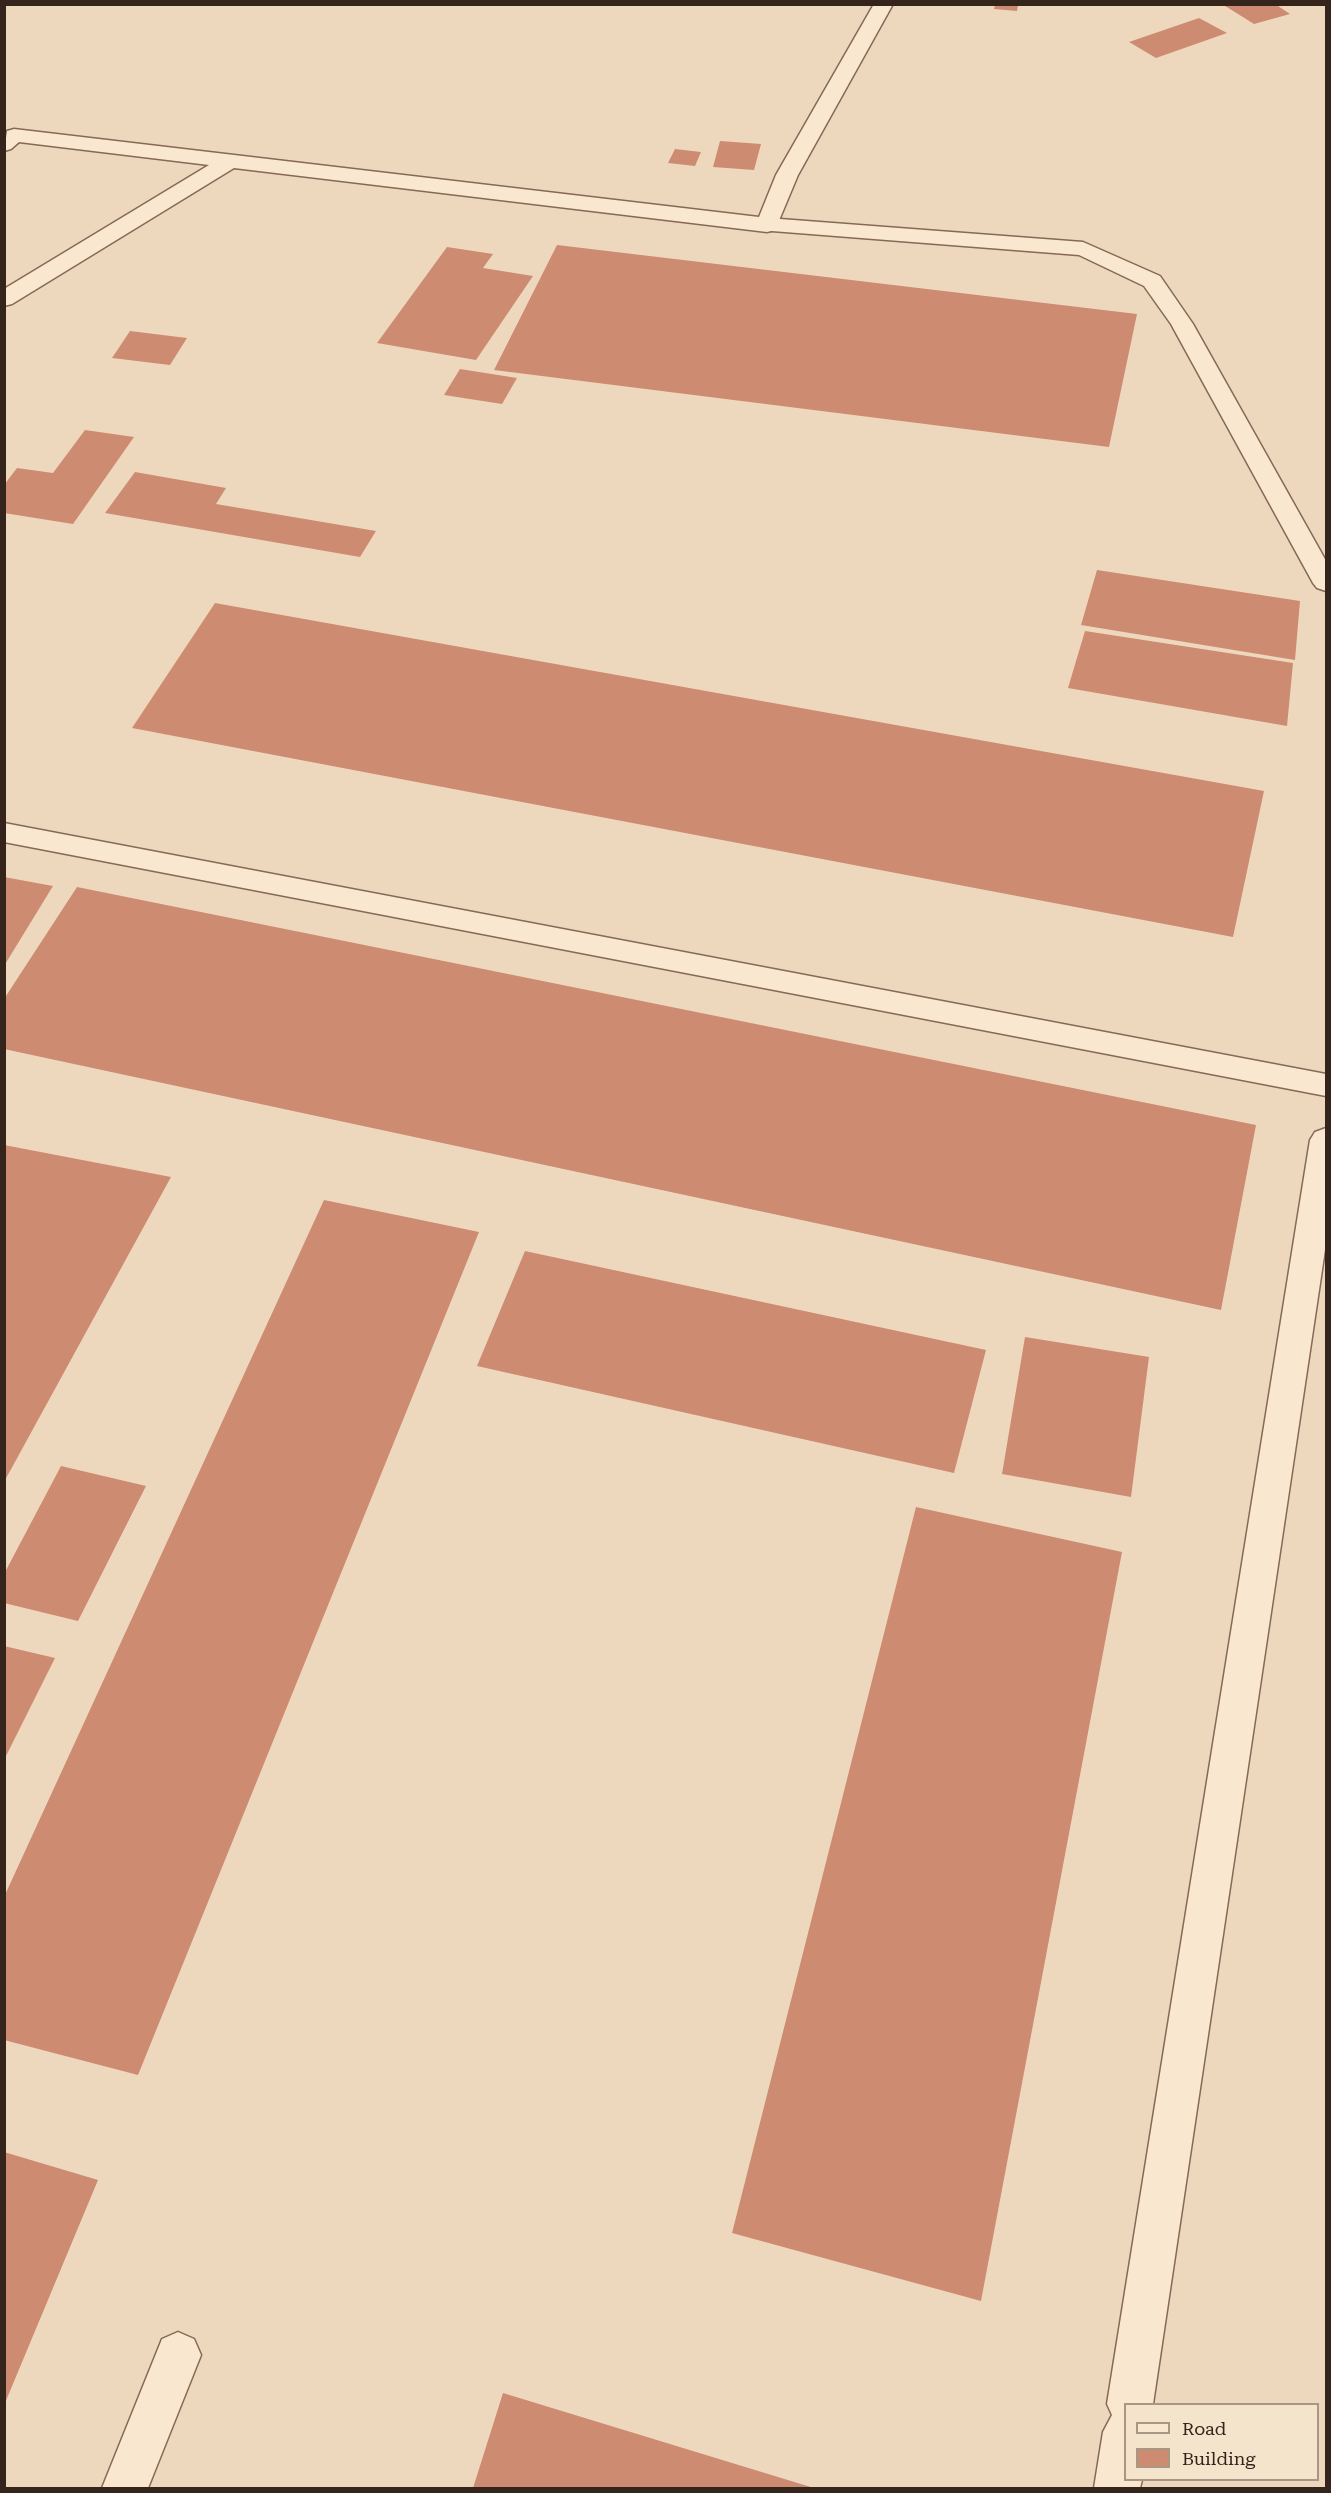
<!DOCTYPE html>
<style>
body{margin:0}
#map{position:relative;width:1331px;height:2493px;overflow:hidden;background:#eed8bd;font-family:"Roboto Serif",serif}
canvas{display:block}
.frame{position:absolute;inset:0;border:6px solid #35241b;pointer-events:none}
.legend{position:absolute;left:1124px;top:2403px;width:195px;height:78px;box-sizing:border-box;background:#f5e4cc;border:2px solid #a89785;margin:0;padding:8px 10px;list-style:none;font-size:18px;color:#35241b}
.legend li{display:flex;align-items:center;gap:12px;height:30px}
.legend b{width:30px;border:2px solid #a89785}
</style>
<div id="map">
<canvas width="1331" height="2493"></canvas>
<div class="frame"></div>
<ul class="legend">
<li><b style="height:8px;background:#f9e7d0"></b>Road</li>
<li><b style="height:16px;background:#cd8b72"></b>Building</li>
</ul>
</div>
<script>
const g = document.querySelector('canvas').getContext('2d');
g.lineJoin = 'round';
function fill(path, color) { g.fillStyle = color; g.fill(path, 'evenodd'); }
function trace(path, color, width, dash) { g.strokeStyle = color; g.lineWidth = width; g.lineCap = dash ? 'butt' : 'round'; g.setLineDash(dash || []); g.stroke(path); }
const building = new Path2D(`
 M1222,4H1275L1290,14L1254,24Z
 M995,5H1018L1017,11L994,9Z
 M1199,18L1227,33L1156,58L1129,42Z
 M720,141L761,144L754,170L713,167Z
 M675,149L701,152L695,166L668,163Z
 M557,245L1137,314L1109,447L494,370Z
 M447,247L493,254L483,268L533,276L476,360L377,343Z
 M130,331L187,338L170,365L112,358Z
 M460,369L517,378L502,404L444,395Z
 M85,430L134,437L73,524L4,513V485L17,468L53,473Z
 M135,472L226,488L216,504L376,531L360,557L105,513Z
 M1097,570L1300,601L1295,660L1081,625Z
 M215,603L1264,791L1233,937L132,728Z
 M1085,631L1293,663L1287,726L1068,688Z
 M4,877L53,886L4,966Z
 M77,887L1256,1125L1221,1310L4,1049V999Z
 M4,1145L171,1177L4,1482Z
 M324,1200L479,1232L138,2075L4,2040V1897Z
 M525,1251L986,1350L954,1473L477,1366Z
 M1025,1337L1149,1357L1131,1497L1002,1474Z
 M61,1466L146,1486L78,1621L4,1603V1574Z
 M916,1507L1122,1552L981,2301L732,2233Z
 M4,1646L55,1658L4,1760Z
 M4,2152L98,2180L5,2403H4Z
 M503,2393L814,2488H473Z`);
const lane = new Path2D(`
 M767,218L1083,242L1160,276L1193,324L1326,561V591L1317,588L1313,583L1171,324L1144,286L1079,255L759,230L756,225L759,220Z
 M4,823L1326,1074V1096L4,842Z
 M1326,1128V1243L1153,2404H1126V2480H1142L1140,2488H1094L1103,2432L1112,2415L1107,2404L1310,1140L1315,1132Z
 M178,2332L194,2339L201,2355L148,2488H102L162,2339Z`);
const street = new Path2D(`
 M874,4H893L798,175L775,230L767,232L234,168L12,304L4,306V289L209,165L19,142L11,149L4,151L7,131L14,129L759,217L776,175Z`);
fill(building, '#cd8b72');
trace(lane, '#866956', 3);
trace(street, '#866956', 3);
fill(lane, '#f9e7d0');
fill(street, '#f9e7d0');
</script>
